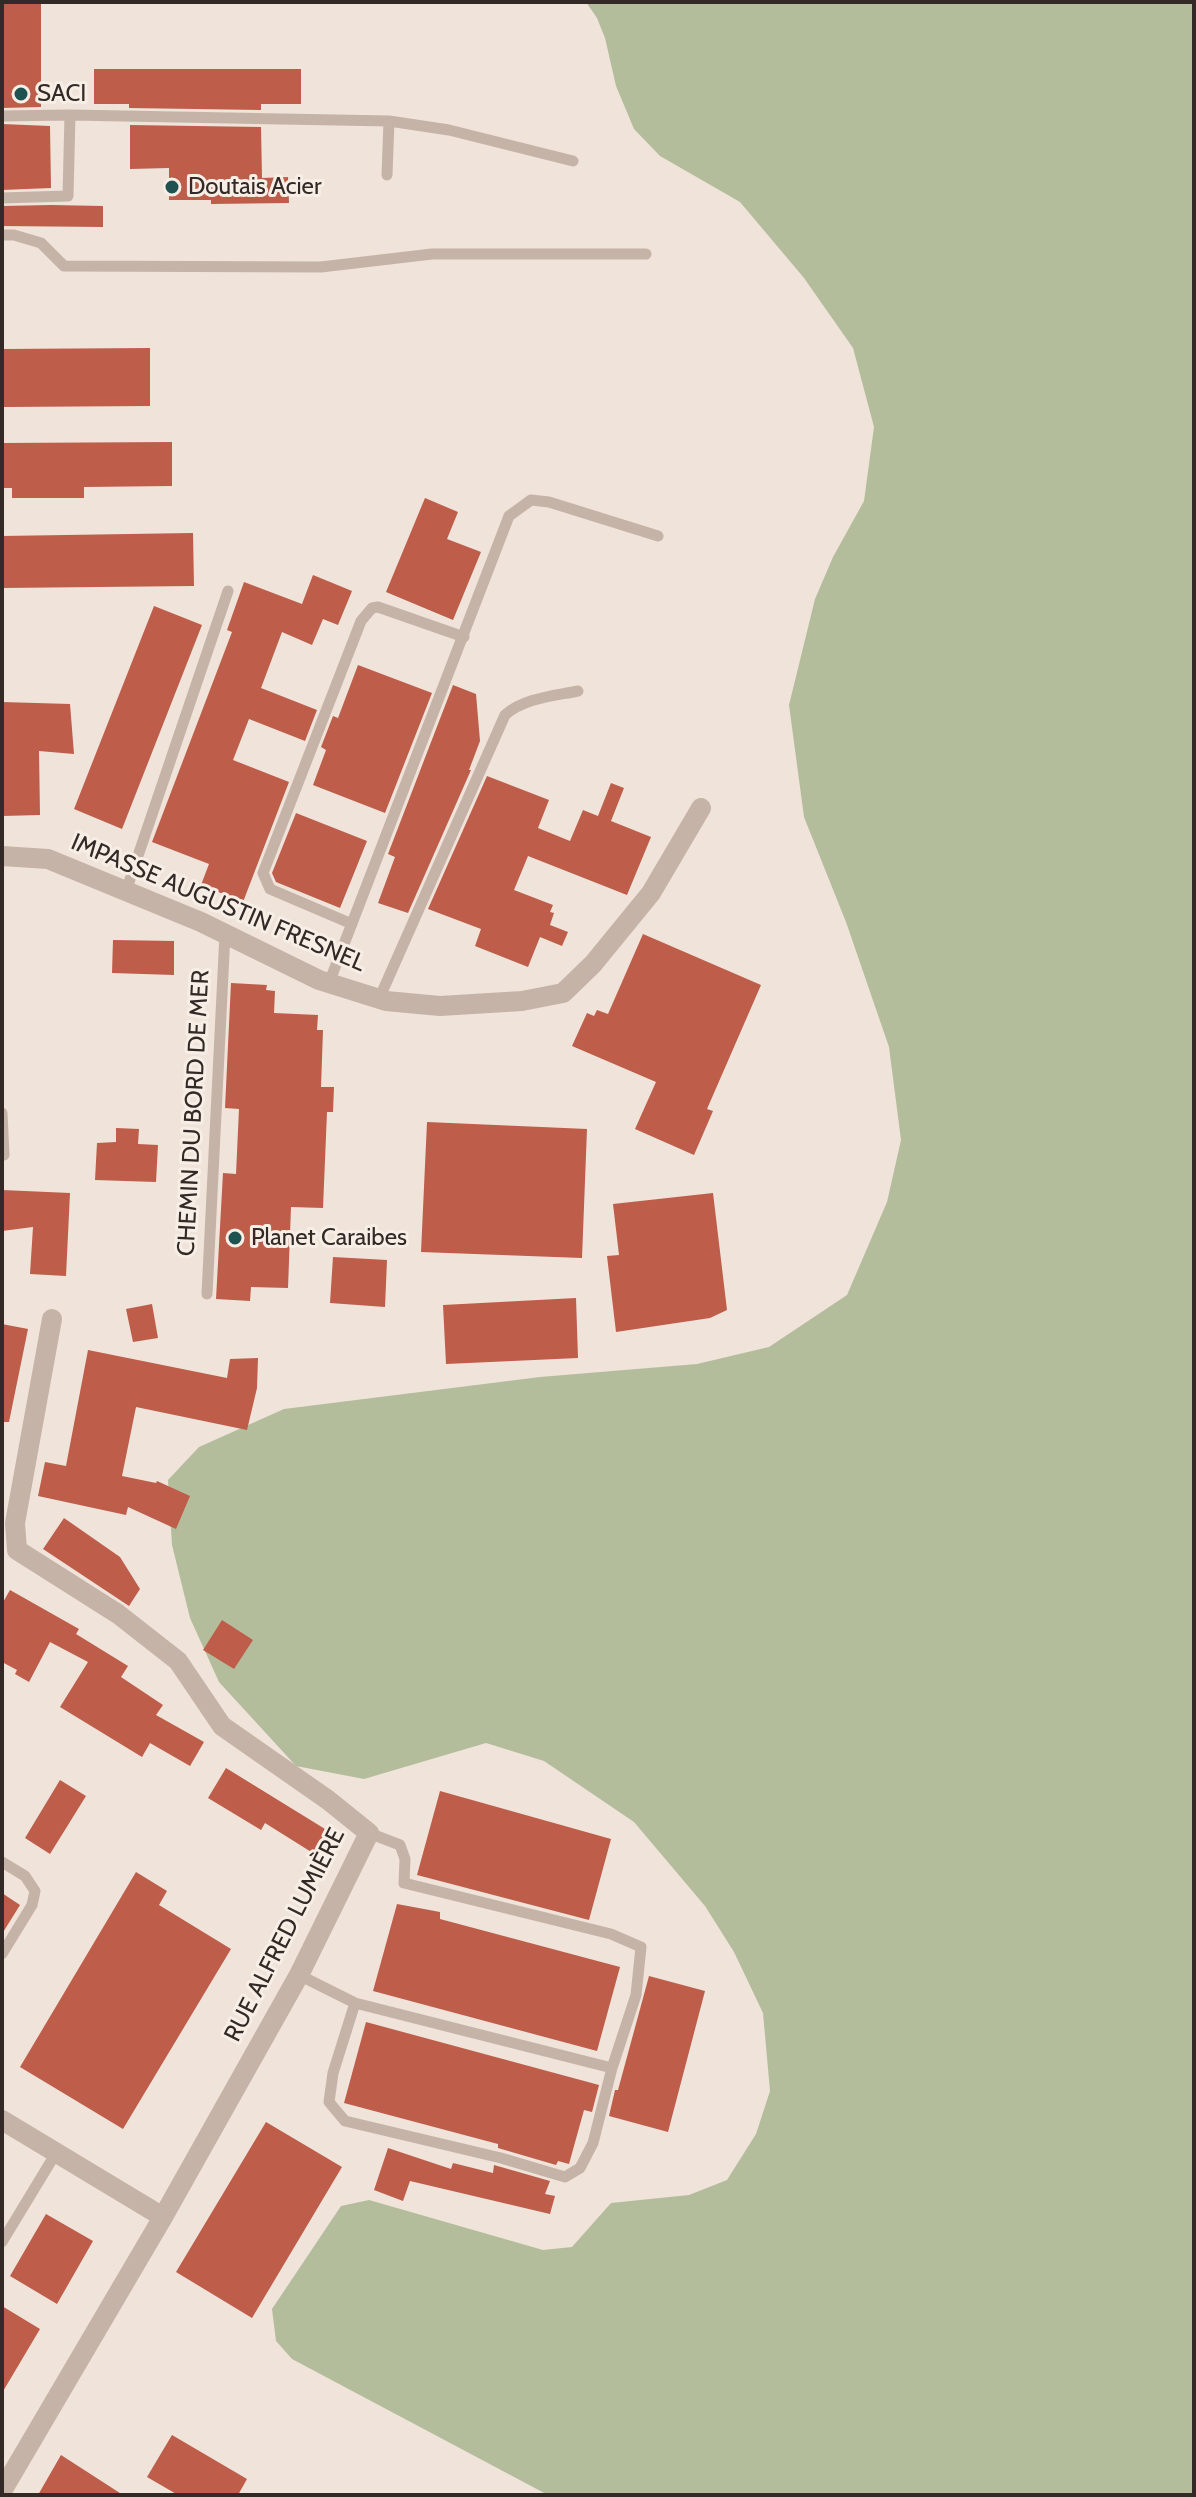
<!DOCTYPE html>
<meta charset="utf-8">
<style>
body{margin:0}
#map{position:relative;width:1196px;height:2497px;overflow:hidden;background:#efe3da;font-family:Cabin,sans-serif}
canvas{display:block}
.frame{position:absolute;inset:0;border:4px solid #332a27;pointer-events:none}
</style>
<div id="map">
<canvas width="1196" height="2497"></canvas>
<div class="frame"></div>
</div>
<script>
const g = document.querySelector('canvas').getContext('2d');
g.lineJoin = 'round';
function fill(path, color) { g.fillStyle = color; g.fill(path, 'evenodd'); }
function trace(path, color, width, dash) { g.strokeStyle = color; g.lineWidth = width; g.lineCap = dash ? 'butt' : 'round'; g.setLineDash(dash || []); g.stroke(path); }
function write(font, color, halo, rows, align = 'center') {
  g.font = font + ' Cabin,sans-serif'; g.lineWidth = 6; g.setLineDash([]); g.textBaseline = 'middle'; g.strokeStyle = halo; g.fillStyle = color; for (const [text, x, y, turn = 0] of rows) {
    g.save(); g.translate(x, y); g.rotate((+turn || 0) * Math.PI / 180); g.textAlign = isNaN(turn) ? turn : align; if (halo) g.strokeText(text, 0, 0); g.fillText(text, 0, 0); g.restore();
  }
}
const green = new Path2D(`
 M586,2H1194V2495H548L292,2359L276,2341L272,2309L341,2206L369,2200L543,2250L572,2247L611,2203L689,2195L727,2180L756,2134L770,2091L763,2013L734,1952L705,1906L634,1822L544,1761L486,1743L364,1779L296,1766L219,1682L190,1618L172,1545L168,1480L199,1447L284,1409L540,1377L697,1364L769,1347L847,1295L887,1202L901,1140L889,1047L846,922L804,817L789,705L815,599L833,557L864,501L874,427L853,348L804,278L740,202L660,156L634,129L616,86L605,38L597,18Z`);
const building = new Path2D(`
 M2,2H41V107L2,108Z
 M94,69H301V104H261V110L129,108V104H94Z
 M2,124L50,126L51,188L2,190Z
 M130,125L261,127L262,178L288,177L289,203L211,204V200H169V168L130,169Z
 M51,205L103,206V227L2,226V206Z
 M150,348V406L2,407V349Z
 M172,442V486L84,487V498H12V488H2V443Z
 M425,498L458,512L447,539L481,552L453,620L386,592Z
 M193,533L194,586L2,588V536Z
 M313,575L352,591L338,625L323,619L312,645L282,632L261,688L317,710L305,741L249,719L233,760L289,782L243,902L201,885L209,864L152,842L232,632L227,630L244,582L302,604Z
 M154,606L202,625L122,829L74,809Z
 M358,665L432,693L385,813L313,785L326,750L321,747L333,716L338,718Z
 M453,685L476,694L480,741L469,770H471L408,913L378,903L395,857L388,854Z
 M2,702L70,704L74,754L39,751L40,815L2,816Z
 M487,776L549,800L538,828L570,841L583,810L598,816L611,783L624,788L611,821L651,837L627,895L528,856L514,890L553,905L550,912L554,913L550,925L568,932L562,946L540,937L528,967L475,946L481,929L428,909Z
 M296,813L367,841L340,908L276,882L272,873Z
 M643,934L761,985L707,1109L713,1111L694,1155L635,1129L656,1082L572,1046L587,1013L594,1016L597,1010L608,1014Z
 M113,940L174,941V975L112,973Z
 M231,983L267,985L266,990L275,991L274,1013L318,1015L317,1030H323L321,1087H334L333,1112H327L323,1208L291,1207L288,1288L251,1287L250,1301L216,1299L223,1173L236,1174L239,1109L225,1108Z
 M427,1122L587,1129L582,1258L421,1252Z
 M116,1128L139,1129L138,1144L158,1145L156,1182L95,1180L97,1143L116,1142Z
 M2,1190L70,1193L66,1276L30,1274L33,1227L2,1231Z
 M713,1193L727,1310L710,1318L616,1332L607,1256L619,1255L613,1204Z
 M333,1257L387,1260L385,1307L330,1303Z
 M576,1298L578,1358L446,1364L443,1305Z
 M152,1304L158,1338L133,1342L126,1309Z
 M2,1324L28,1329L9,1422H2Z
 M88,1350L227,1378L230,1359L258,1358L257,1388L247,1430L136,1407L122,1476L156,1483L157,1481L190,1496L176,1529L128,1507L126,1515L38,1496L45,1462L66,1466Z
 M64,1518L120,1557L140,1589L129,1606L43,1549Z
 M10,1590L79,1629L76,1634L128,1666L121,1677L163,1705L156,1715L204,1742L190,1766L150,1743L142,1757L60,1707L88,1662L50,1642L29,1682L15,1674L17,1670L2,1662V1604Z
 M222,1620L253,1640L234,1669L203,1650Z
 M226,1768L338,1837L324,1860L265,1823L261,1830L208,1798Z
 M60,1780L86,1796L50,1854L25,1838Z
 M440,1791L611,1839L589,1920L417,1875Z
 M136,1872L167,1891L159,1905L231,1949L123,2129L20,2067Z
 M2,1893L20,1905L2,1934Z
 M397,1904L440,1912V1919L620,1967L597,2051L373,1991Z
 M649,1976L705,1991L668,2132L609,2116L615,2090H618Z
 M366,2022L599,2085L592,2112L584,2110L569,2164L558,2161L556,2165L498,2148V2144L344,2103Z
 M266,2122L342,2167L252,2318L176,2272Z
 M388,2148L451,2169L453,2163L493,2173L494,2165L550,2181L545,2194L555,2196L550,2214L410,2181L403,2201L374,2190Z
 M46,2214L93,2241L57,2304L10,2276Z
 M2,2306L40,2329L2,2393Z
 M172,2435L247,2479L238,2495H178L147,2477Z
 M61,2455L123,2495H38Z`);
const lane = new Path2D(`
 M70,115L389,121L449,130L573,161
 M2,116L70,115L68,196L2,198
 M387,175L389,121
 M2,235H14L41,243L64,266L321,267L432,254H646
 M126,891L228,591
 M352,924L270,889L263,873L361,621L372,608L378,607L464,637
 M329,983L509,516L531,500L549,502L658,536
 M379,999L505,715C524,698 554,696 578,691
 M2,1113L4,1155
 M207,1294L225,934
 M2,1862L25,1876L35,1891L32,1905L2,1954
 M299,1975L355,2003L612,2068
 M355,2003L333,2073L329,2102L345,2121L501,2158L565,2177L580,2168L593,2143L612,2068L636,1995L641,1947L611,1934L404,1883L405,1859L400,1845L369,1833
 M2,2242L56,2153`);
const street = new Path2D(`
 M2,856L48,859L201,922L319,980L386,1001L440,1006L522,1001L563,993L593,964L651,893L701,808
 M2,2120L163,2217
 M2,2491L163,2217L299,1975L369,1833L328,1800L222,1726L178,1661L118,1614L17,1550L15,1523L52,1319`);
const markers = [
 [21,94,8,"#205251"],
 [172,187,8,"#205251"],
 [235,1238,8,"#205251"]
];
const poiNames = [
 ["SACI",37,94],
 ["Doutais Acier",188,187],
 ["Planet Caraibes",251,1238]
];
const streetNames = [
 ["IMPASSE AUGUSTIN FRESNEL",218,903,23],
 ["CHEMIN DU BORD DE MER",194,1113,-87],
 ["RUE ALFRED LUMIÈRE",285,1935,-63]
];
fill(green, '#b4bd9b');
fill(building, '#bd5d4a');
trace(lane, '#c6b3a7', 11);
trace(street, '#c6b3a7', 20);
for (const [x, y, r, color] of markers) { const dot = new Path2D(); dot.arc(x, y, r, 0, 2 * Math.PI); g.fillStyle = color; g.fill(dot); trace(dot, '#f7eee6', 3); }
write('24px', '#332a27', '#f7eee6', poiNames, 'left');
write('24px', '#332a27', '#f7eee6', streetNames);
</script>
